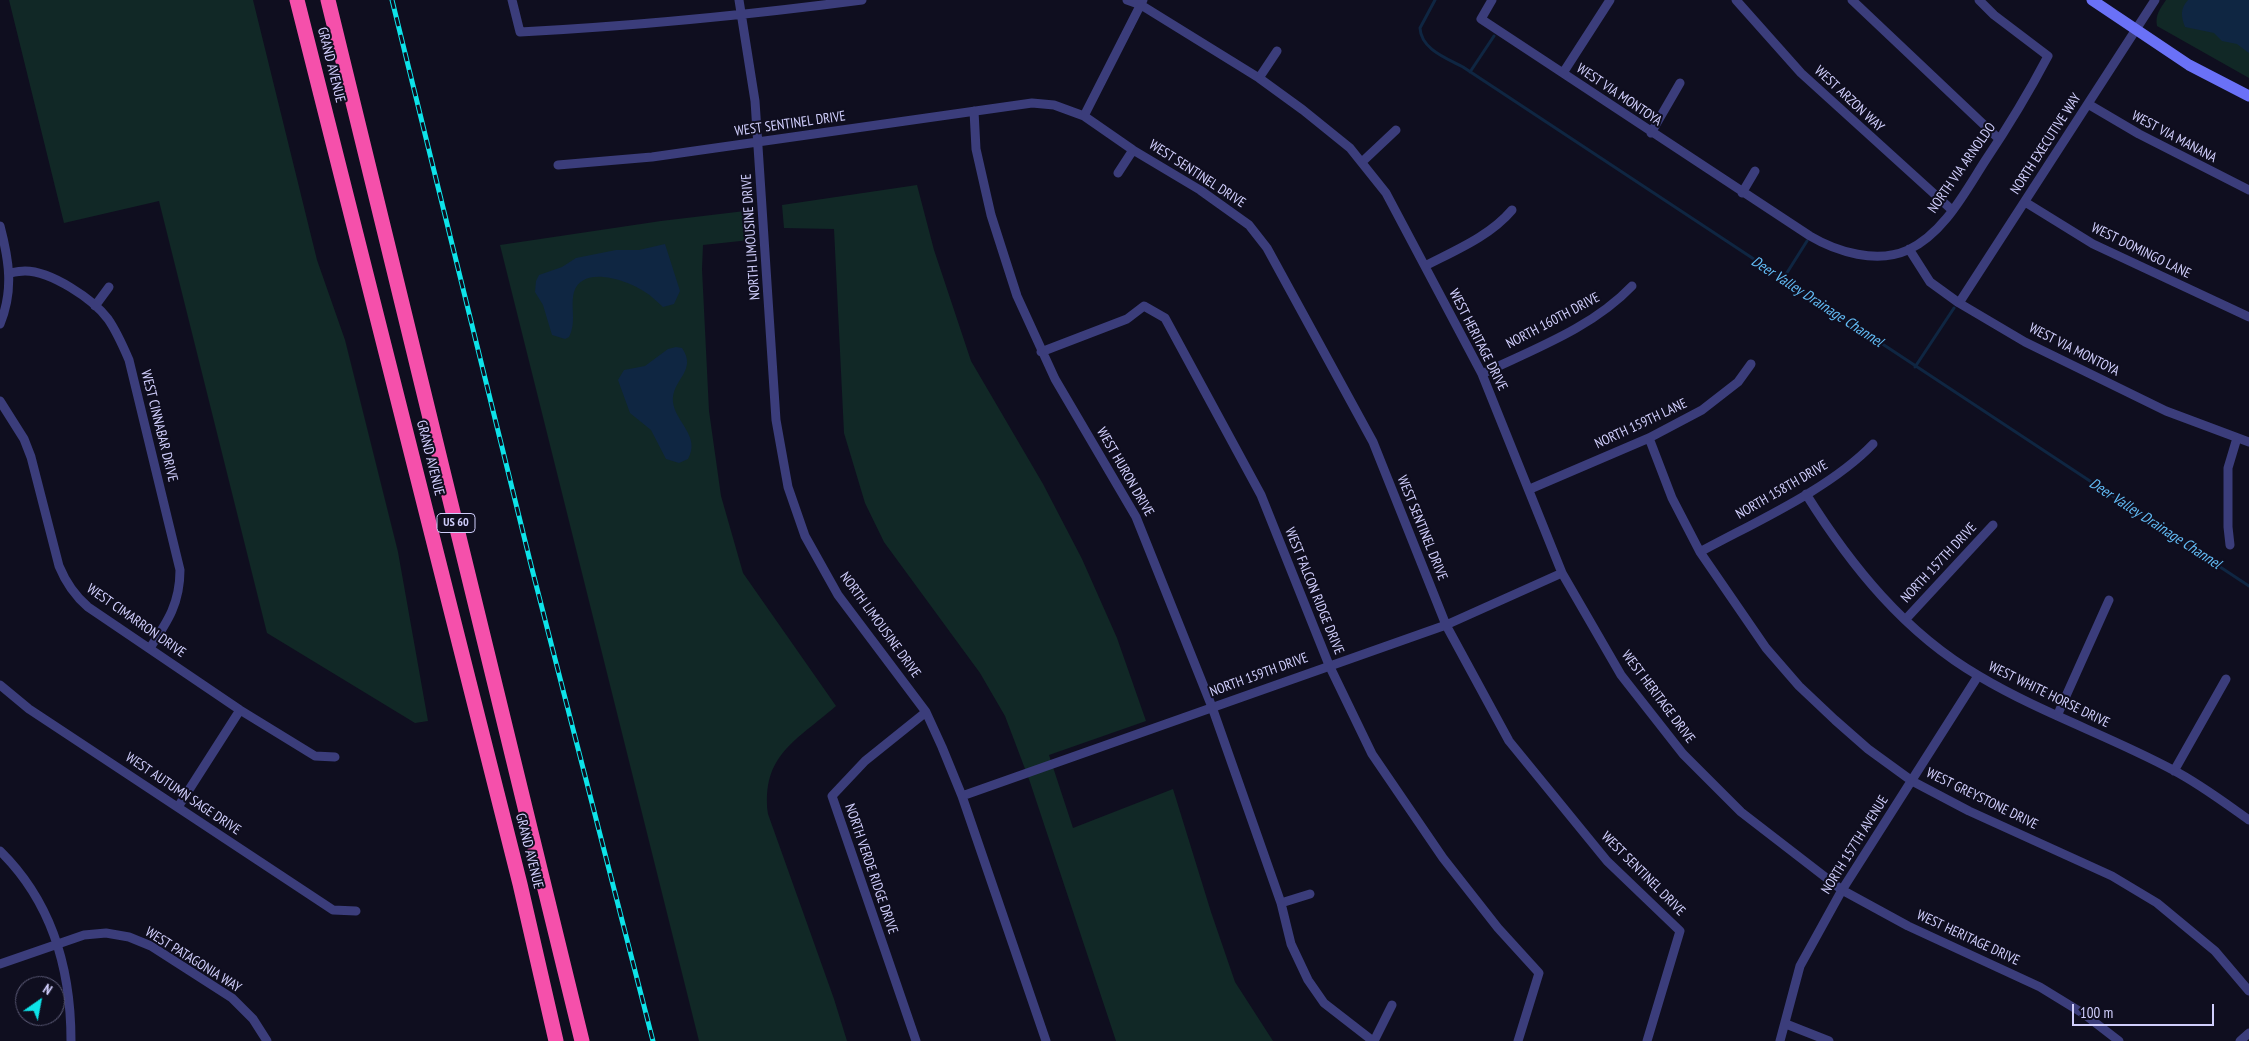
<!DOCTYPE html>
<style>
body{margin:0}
#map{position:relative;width:2249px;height:1041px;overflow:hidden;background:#0f0e1f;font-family:"PT Sans Narrow",sans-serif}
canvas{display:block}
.north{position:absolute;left:15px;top:976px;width:50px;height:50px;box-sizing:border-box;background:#0f0e1f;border:1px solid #5c5b77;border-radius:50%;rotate:33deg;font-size:14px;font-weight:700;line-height:20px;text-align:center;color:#d0cefc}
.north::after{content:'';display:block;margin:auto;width:18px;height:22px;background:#0de3e9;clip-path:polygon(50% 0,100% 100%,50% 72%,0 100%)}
.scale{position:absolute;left:2072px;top:1004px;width:142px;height:22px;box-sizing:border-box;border:2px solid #d0cefc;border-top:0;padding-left:6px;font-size:15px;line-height:18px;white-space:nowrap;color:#d0cefc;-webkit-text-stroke:4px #0f0e1f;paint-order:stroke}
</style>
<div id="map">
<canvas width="2249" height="1041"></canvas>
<div class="north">N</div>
<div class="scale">100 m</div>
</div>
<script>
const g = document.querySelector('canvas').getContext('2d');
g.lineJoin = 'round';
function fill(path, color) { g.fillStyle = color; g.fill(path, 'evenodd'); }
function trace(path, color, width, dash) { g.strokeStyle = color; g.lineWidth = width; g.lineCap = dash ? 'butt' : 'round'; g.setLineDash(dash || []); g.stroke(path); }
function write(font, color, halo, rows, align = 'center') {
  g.font = font + ' "PT Sans Narrow",sans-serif'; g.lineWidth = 4; g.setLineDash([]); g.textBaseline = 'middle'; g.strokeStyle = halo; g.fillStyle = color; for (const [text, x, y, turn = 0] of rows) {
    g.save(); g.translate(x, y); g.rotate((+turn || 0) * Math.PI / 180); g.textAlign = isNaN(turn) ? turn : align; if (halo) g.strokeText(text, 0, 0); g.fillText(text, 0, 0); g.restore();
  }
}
const green = new Path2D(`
 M9,0H253L317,260L345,340L398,552L428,721L415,723L267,633L159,201L64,223Z
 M2166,0H2249V78L2157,26C2155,15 2160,9 2166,0Z
 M917,185L934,250L971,361L1043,484L1082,559L1117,638L1146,721L1049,755L1073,828L1173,789L1211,912L1235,982L1273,1041H1116L1030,782L1005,716L980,673L884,542L865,503L844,433L834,229L784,228L782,205Z
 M745,211L750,240L703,245L702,269L709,411L721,496L743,573L836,706C796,741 761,755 768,814L834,999L847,1041H699L500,245L661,221Z`);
const water = new Path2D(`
 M2188,0H2249V53L2237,44L2222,41L2214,33L2185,27C2181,16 2180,9 2188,0Z
 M665,244L680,291L674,304L663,307C657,302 652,296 645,292C629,281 583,264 574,292C570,307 577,322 569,337L565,339L552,335L543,305L535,292L536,281L539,275L562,267L576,258L616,250H639Z
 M676,347L682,348C698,371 671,380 673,402C675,422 701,436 688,459L679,463L666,459L651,430L630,413L618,380L624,370L645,366L668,349Z`);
const stream = new Path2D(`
 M1435,0L1420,28C1421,49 1446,58 1463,67L2249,586
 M1470,72L1494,36
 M1783,279L1807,241
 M1915,367L1954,308`);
const street = new Path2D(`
 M512,0L520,32C635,26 748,15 862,0
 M739,0L755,101L776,420L788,487L805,536L838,595L926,712L942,747L962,796L1046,1041
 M1127,0L1141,5L1259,78L1303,110L1350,148L1386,193L1482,374L1562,573L1621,675L1683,754L1741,812L1842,890L1908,926L2040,987L2084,1014L2119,1041
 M1492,0L1481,19L1810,236C1837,252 1877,264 1908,250C1944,233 1965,192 1985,161C2008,127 2029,92 2048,56L1994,15L1979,0
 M1736,0L1801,73L1952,210
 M1852,0L1999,139
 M1563,73L1610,0
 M1259,78L1277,51
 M2088,104L2139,134L2249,190
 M974,111L976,149L991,215L1017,296L1055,379L1136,517L1212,707L1281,903L1291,944L1308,980L1324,1003L1373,1041
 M1084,116L1143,0
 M1651,133L1680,83
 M1362,162L1396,130
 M558,165L652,157L1032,103L1054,105L1084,116L1133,150L1200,190L1249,225L1267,248L1373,442L1446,625L1509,741L1607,861L1680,931L1647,1041
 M1118,173L1133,150
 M1742,193L1755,171
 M2025,202L2093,244L2249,317
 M0,226C9,260 14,290 0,324
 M1909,249L1930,282L1959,303L2025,342L2166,411L2249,442
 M1425,266C1456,250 1490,236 1512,210
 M10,273C15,272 20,271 25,271C51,271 93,299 108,319C117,332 123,346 129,360L180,570C180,603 168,621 150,648
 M1959,303L2155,0
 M95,306L109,287
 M1041,352L1127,319L1144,306L1165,318L1261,495L1329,665L1372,754L1443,858L1498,928L1539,973L1518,1041
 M1482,374C1534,349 1592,328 1632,286
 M0,401L24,439L31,457L59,566C66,583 74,595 88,607L240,710L315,756L335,757
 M1649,438L1672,498L1700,552L1766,648L1799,686L1835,720L1868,749L1912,781L1969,811L2112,876L2157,903L2215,951L2249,991
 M1530,489L1649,438L1702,410L1738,382L1751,364
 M1806,494C1851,566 1905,633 1979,676C2041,713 2110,736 2173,770C2200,784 2225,803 2249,820
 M2230,545L2228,527V468L2237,438
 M1700,552C1755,522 1830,489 1873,444
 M1905,620L1993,525
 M0,685L29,709L333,910L356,911
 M2057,716L2109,600
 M2174,771L2226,679
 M962,796L1446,625L1562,573
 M178,807L240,710
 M0,851C52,902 71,970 71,1041
 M1281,903L1310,894
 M0,964L84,935L106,933L129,937L151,946L232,998L253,1019L267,1041
 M1786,1024L1829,1041
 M916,1041L832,796L865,761L926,712
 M1374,1041L1392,1005
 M1780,1041L1800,966L1842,890L1978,676
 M2240,1041L2249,1033`);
const secondary = new Path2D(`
 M2092,0L2189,65L2249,96`);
const highway = new Path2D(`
 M297,0L520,884L556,1041
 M328,0L582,1041`);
const rail = new Path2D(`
 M392,0L531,565L653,1041`);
const shields = [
 [456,523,38]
];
const shieldNames = [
 ["US 60",456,523]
];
const streetNames = [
 ["GRAND AVENUE",331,65,76],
 ["WEST VIA MONTOYA",1619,95,34],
 ["WEST ARZON WAY",1849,99,43],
 ["WEST SENTINEL DRIVE",790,124,-8],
 ["WEST VIA MANANA",2174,137,28],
 ["NORTH EXECUTIVE WAY",2046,144,-57],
 ["NORTH VIA ARNOLDO",1962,168,-55],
 ["WEST SENTINEL DRIVE",1197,174,33],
 ["NORTH LIMOUSINE DRIVE",751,237,-94],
 ["WEST DOMINGO LANE",2141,251,26],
 ["NORTH 160TH DRIVE",1553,321,-28],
 ["WEST HERITAGE DRIVE",1478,340,63],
 ["WEST VIA MONTOYA",2074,350,27],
 ["NORTH 159TH LANE",1641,424,-25],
 ["WEST CINNABAR DRIVE",159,426,76],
 ["GRAND AVENUE",430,458,76],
 ["WEST HURON DRIVE",1125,472,60],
 ["NORTH 158TH DRIVE",1782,490,-30],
 ["WEST SENTINEL DRIVE",1422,528,68],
 ["NORTH 157TH DRIVE",1939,563,-47],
 ["WEST FALCON RIDGE DRIVE",1314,591,68],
 ["WEST CIMARRON DRIVE",136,621,35],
 ["NORTH LIMOUSINE DRIVE",880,625,54],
 ["NORTH 159TH DRIVE",1259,675,-20],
 ["WEST WHITE HORSE DRIVE",2049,695,26],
 ["WEST HERITAGE DRIVE",1658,697,53],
 ["WEST AUTUMN SAGE DRIVE",183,794,34],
 ["WEST GREYSTONE DRIVE",1982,799,26],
 ["NORTH 157TH AVENUE",1855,845,-58],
 ["GRAND AVENUE",529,851,76],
 ["NORTH VERDE RIDGE DRIVE",871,869,71],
 ["WEST SENTINEL DRIVE",1643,874,45],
 ["WEST HERITAGE DRIVE",1968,938,25],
 ["WEST PATAGONIA WAY",193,960,32]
];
const waterNames = [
 ["Deer Valley Drainage Channel",1817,302,33],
 ["Deer Valley Drainage Channel",2155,524,33]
];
fill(green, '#112826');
fill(water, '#0f2642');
trace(stream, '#0f2642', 3);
trace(street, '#3b3d7b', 9);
trace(secondary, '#6a71f7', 11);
trace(highway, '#f550ab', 15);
trace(rail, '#0de3e9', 5);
trace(rail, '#0f0e1f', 3, [9]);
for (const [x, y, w] of shields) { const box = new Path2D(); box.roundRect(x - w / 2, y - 9.5, w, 19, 4); g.fillStyle = '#0f0e1f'; g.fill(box); trace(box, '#d0cefc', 1); }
write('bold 12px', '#d0cefc', null, shieldNames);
write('14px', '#d0cefc', '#0f0e1f', streetNames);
write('italic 15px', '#62bcf6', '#0f0e1f', waterNames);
</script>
